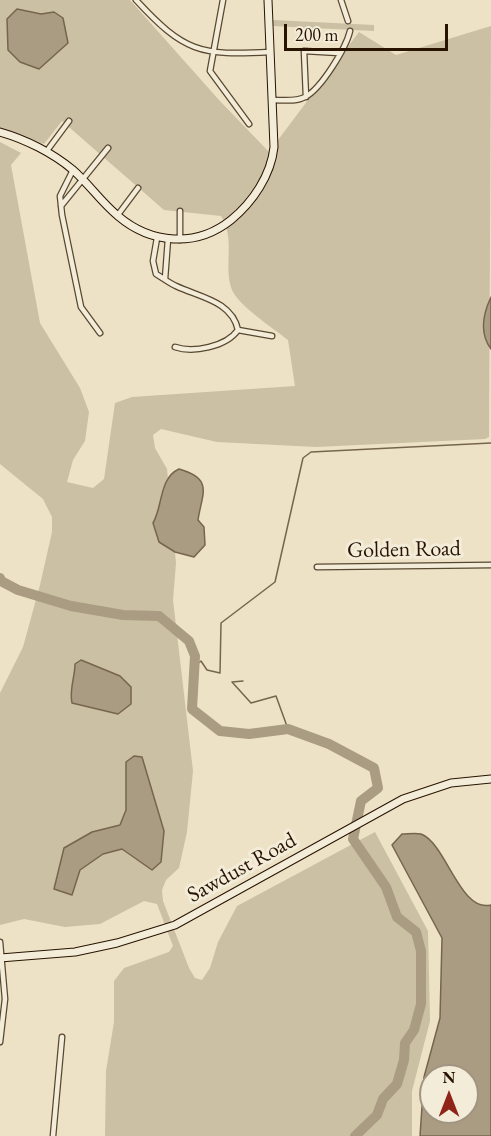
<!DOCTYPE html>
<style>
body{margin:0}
#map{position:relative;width:491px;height:1136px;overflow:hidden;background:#ede2c5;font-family:"EB Garamond",serif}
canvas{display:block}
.north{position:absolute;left:419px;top:1064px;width:60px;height:60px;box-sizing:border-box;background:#f3ecd9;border:2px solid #a19582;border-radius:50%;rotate:0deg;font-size:16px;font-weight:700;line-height:24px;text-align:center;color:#271300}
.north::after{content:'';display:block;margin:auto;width:21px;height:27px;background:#8f2418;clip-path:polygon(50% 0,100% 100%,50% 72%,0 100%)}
.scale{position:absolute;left:284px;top:24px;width:164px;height:27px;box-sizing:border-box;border:3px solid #271300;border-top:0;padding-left:8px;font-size:18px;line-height:21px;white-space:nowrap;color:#271300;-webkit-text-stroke:4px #f3ecd9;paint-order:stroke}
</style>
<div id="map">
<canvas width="491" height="1136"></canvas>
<div class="north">N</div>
<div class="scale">200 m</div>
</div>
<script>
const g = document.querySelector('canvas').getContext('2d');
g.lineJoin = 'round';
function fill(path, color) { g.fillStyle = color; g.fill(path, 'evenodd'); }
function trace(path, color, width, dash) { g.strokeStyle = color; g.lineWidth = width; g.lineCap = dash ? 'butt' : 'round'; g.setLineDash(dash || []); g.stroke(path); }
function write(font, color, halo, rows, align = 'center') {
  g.font = font + ' "EB Garamond",serif'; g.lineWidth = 6; g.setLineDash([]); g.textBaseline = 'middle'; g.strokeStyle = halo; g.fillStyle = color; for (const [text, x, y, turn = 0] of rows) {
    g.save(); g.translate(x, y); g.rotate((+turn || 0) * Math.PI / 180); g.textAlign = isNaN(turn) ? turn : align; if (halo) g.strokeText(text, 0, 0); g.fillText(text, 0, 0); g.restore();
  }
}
const green = new Path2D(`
 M0,0H130L219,100L269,152L359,32L396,55L491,26L489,437L485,439L316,447L217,442L161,429L153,435L155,448L167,469L176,563L173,600L193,771L187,832L179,868L166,880L162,890L163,901L189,968L195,978L202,980L210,968L218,942L237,906L375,832L428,931L430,1021L412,1091V1136H105L106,1071L114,1022V981L124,968L169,952L173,946L157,904L144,901L100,924L65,927L24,919L0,925V693L23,647L40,585L52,532V517L43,499L0,464V142L21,153L11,165L40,323L80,388L89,412L85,441L73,460L67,482L93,488L104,479L115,403L132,397L295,386L288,340C273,328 239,306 232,290C223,266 236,238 221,216L164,210L62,121L44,144L0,128Z
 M273,20L374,25V31L273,26Z`);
const water = new Path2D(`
 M17,9L41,14L54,12L63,18L68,43L39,69L20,62L8,50L7,19Z
 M491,297V349C479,333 483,314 491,297Z
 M179,469C214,479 202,493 198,520L204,527L205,545L194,557L175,552L159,542L153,523C163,506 159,478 179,469Z
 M81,660L120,676L131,687V704L118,714L72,703C69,690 75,677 75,664Z
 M134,756L142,757L164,831L161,862L152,870L122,849L103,854L80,870L72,895L54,889L64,848L92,832L120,825L126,810V762Z
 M402,834C407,834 416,833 421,834C446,843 460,913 491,905V1136H420L424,1077L440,1018L442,938L392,845ZM431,1076H467V1112H431Z`);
const stream = new Path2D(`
 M196,665L201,661L207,670L220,673L221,623L275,582L303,458L311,452L491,443
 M243,681L232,682L251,703L276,696L288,729`);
const river = new Path2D(`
 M0,578L1,581L18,590L71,606L123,615L159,616L189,641L195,656L192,709L220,731L249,734L288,729L329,744L374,768L378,788L361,801L353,839L386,887L397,917L416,932L421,951V1004L414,1030L405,1043L404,1060L397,1084L383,1099L377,1115L355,1136`);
const street = new Path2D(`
 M136,0C184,52 200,56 270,52
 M223,0L210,71L249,124
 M341,0L348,21
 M306,97L304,51L339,53
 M272,100C283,100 296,102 305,97C321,89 346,48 350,31
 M46,152L69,121
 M73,170L60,196L62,215L81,307L100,333
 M61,206L108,148
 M180,211V240
 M117,216L138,188
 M157,238L153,261L156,274C163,278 169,283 176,286C199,297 232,301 238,330C226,347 193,353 175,347
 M165,279L168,239
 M238,330L272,336
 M317,567L491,565
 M0,942L5,999L0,1042
 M53,1136L62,1037`);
const secondary = new Path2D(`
 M0,132C25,139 53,153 73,170C89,184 101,202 118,216C151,244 196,248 231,220C253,202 271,175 274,147L268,0
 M0,958L75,952L117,943L175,925L403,799L451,783L491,779`);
const streetNames = [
 ["Golden Road",404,550,-1],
 ["Sawdust Road",242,868,-29]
];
fill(green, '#cbbfa4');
fill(water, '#aa9c82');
trace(water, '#76654e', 1.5);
trace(stream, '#76654e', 1.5);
trace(river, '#aa9c82', 10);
trace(street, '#584731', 7);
trace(secondary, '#271300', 9);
trace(street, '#f3ecd9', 4.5);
trace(secondary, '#f3ecd9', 7);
write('22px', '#271300', '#f3ecd9', streetNames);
</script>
